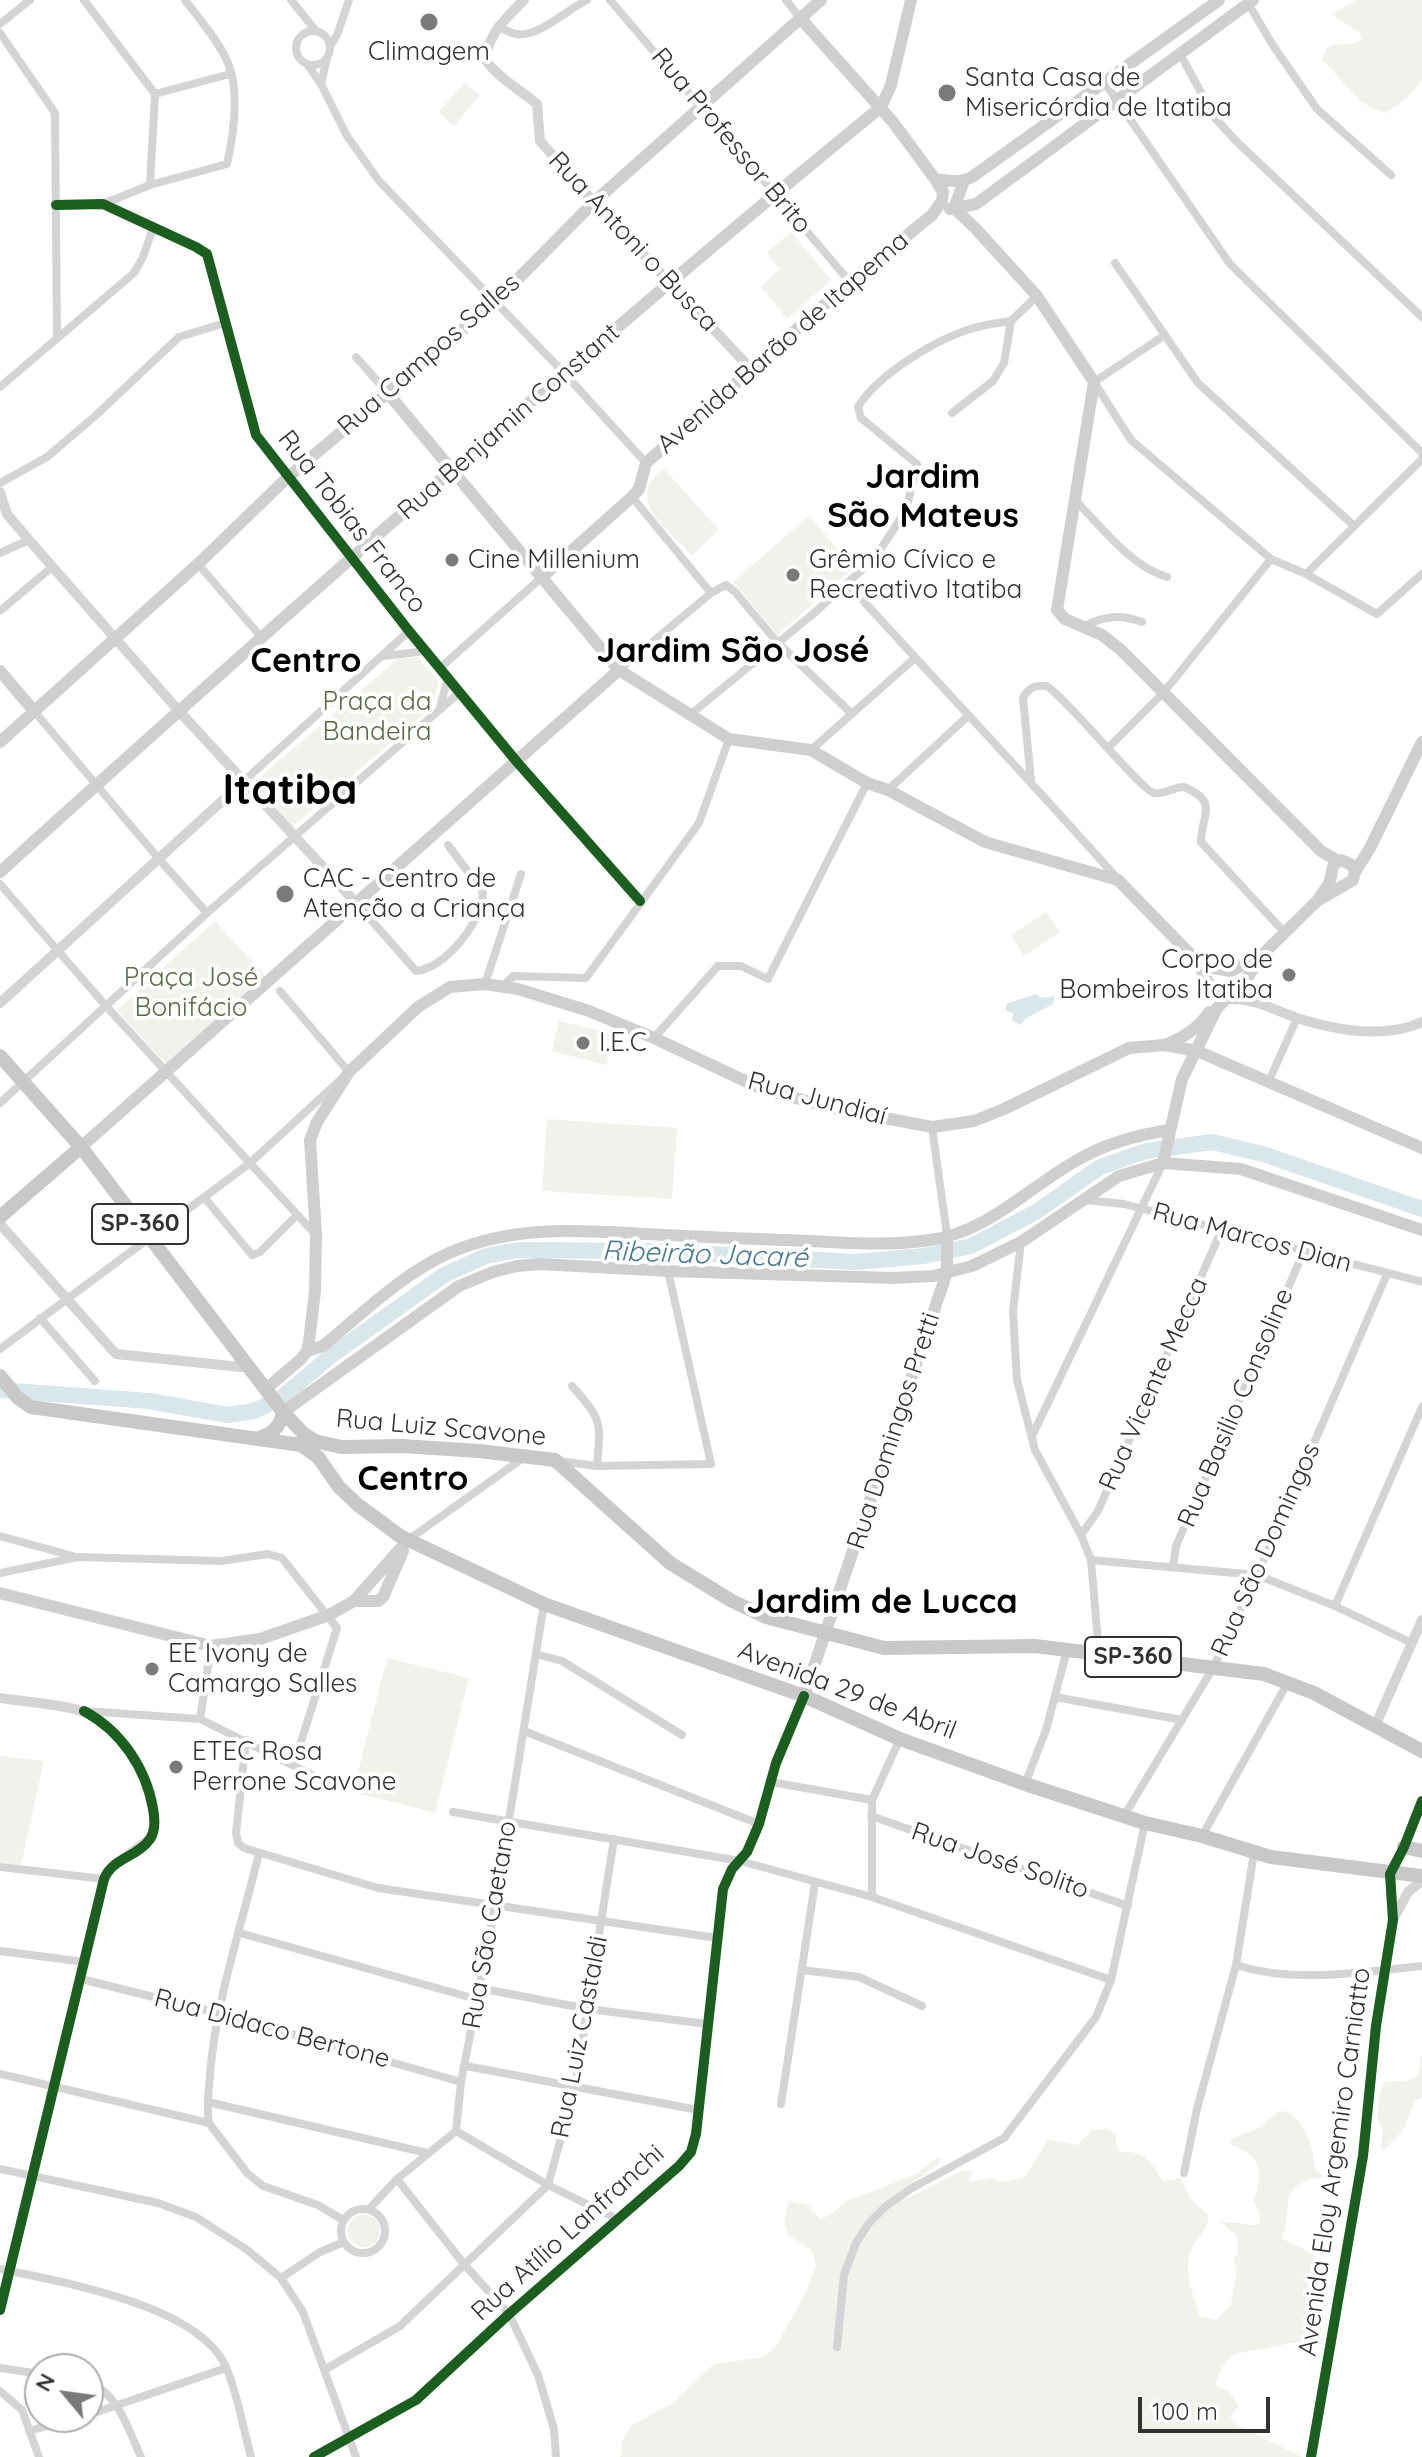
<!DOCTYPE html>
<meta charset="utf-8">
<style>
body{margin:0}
#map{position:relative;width:1422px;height:2457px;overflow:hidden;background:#fff;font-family:Quicksand,sans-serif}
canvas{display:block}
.north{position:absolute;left:24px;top:2353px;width:80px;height:80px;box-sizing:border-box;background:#fff;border:2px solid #adadad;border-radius:50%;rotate:299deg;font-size:22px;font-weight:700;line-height:32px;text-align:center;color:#323232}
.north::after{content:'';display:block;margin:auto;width:28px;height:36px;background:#7a7a7a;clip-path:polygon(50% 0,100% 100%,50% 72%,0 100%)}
.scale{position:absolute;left:1138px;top:2397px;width:132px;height:36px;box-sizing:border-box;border:4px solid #323232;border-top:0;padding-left:10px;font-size:24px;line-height:28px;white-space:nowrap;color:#323232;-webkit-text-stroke:6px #fff;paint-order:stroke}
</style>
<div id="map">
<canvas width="1422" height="2457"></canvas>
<div class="north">N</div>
<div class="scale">100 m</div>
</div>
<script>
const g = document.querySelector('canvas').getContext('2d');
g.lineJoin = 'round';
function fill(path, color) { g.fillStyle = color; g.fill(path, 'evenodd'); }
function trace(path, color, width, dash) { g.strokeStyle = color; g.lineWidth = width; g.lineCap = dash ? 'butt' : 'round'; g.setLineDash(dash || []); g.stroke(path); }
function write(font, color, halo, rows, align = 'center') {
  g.font = font + ' Quicksand,sans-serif'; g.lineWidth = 8; g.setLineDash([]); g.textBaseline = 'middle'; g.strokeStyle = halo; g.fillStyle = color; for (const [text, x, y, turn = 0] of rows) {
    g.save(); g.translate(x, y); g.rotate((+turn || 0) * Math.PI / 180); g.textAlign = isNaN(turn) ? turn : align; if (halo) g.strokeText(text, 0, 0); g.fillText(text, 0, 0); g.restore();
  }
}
const green = new Path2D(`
 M1356,0H1422V80L1410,95L1386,113C1356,107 1344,79 1322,60L1327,47C1337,43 1354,46 1362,39L1359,32L1332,15Z
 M464,83L480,95L454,126L439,112Z
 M791,232L831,280L787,319L761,287L780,269L767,253Z
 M664,469L719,530L692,555C669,531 622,498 664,469Z
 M809,516L854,568L777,635L733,582Z
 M417,657L439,682L432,704L427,712L292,827L253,783L398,659Z
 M1046,912L1060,932L1024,956L1011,935Z
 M215,921L265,976L167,1065L117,1010Z
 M559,1021L614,1034L606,1065L552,1051Z
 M547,1119L677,1128L672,1199L542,1191Z
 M387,1658L469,1678L435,1813L353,1792Z
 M0,1756L44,1761L21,1865L0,1863Z
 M1422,2056V2097L1414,2101L1404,2129L1383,2151L1381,2146L1383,2132L1377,2117L1379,2098L1384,2082C1407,2080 1422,2085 1420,2057Z
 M1283,2111C1305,2116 1313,2148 1315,2168L1324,2177C1274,2184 1295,2205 1282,2238C1294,2246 1308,2249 1317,2258V2265L1324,2270L1318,2285L1322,2300L1329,2301C1321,2315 1325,2330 1317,2344L1297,2342L1234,2354L1223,2366L1215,2382L1218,2387L1229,2392L1239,2406L1231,2416L1232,2422L1302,2457H620L623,2439L631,2426L674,2402L714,2364L764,2357L775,2348L806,2293L816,2265L812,2251L788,2234L784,2220L789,2201L808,2205L820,2219L832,2214L846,2201L915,2175L939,2156L941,2159L937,2165L900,2192L897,2200L906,2199L964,2170L973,2172L969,2180L971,2182L992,2178L1002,2182L1025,2177L1048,2140L1078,2145L1092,2130L1107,2129L1116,2134V2145L1120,2152C1147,2151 1149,2160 1163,2181L1181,2178L1191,2200L1208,2215C1209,2230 1198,2235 1192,2248C1181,2273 1195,2295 1199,2316L1217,2320L1231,2304L1237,2269L1233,2258L1238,2254L1237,2236L1221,2223C1235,2219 1249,2229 1261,2223L1259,2211L1254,2202C1262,2171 1264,2158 1232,2145L1230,2141L1232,2138L1259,2128L1278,2112Z
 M348 2231a16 16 0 1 1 32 0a16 16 0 1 1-32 0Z`);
const water = new Path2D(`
 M1036,994L1042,998L1055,996L1053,1004L1025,1019L1021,1025L1012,1021L1013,1013L1006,1011V1006L1008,1003Z`);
const river = new Path2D(`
 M0,1390L149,1401L228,1415L254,1411L281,1398L332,1355L444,1275L486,1256L518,1250L654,1251L855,1262L924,1256L971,1246L1036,1212L1100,1167L1146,1151L1212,1142L1263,1154L1422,1209`);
const minor = new Path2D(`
 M84,0L155,94L150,185
 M291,0L316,31
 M610,0L850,282
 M786,0L801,19
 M1248,3L1272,44L1317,109L1391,175
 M0,24L30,0
 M498,26C504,29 510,33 516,34C536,39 568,9 587,0
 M296 48a17 17 0 1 1 34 0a17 17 0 1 1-34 0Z
 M0,33L55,113L57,338
 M330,46L337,35L349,0
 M1179,52L1215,118L1236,141L1422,317
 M307,64L321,84L347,136L379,181L564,373L646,463
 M1105,83L1230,264L1422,453
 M321,84L327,58
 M155,94L230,74
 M103,204L150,185L227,164C234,133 240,93 228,63C220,43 198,17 185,0
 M56,205L103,204L196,247L207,254L256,435L409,631L517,762L640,901
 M1115,263L1198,383L1353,525
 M1165,335L1094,382L1131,440L1271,559L1306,574L1377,614L1422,574
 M356,357L386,391
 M0,387L134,273L143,257L153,228
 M952,413L993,381L1004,363L1011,321L1037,296
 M0,483L47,457L94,417L179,337L225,323
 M632,497L711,593
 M1075,500C1101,526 1130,566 1167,577
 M0,553L29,540
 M198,564L262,638
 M1306,574L1422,459
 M847,583C936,681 1028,778 1116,877
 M0,611L52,567
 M1084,626C1105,616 1120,614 1142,622
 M383,656L426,651
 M440,668L541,578
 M619,670L711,593L726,585L735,592L777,642L851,713
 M440,707L448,677
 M34,711L159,859L207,913
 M691,714L813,614L875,558L906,510L917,464L861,418L858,407C878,374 938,338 974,328C986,324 999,323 1011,321
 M1109,747L1164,692L1271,559
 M811,750L915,658
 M244,781L409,631
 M1031,781L1023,698C1029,687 1035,685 1047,686C1070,702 1141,790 1154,793C1163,795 1174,787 1184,787C1220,802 1201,815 1201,842L1285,933
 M888,790L968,716
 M0,884L106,1006L315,1234
 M357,904L416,971C446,968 482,922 483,892L448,845
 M485,984L521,874
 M502,987L513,976L586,978L699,823L729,739
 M654,1038L718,966H741L768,979L867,783
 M1269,1081L1297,1018
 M0,1103L207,913L460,692
 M932,1127L947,1235
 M204,1197L252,1255L260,1252L297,1215
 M1086,1200L1124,1204L1422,1282
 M1021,1242L1013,1311L1017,1380L1035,1450L1081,1535L1091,1560L1099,1654
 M40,1318L95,1381
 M0,1349L250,1163L349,1072L280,991
 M572,1386C602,1420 601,1421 597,1466
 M1032,1436L1163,1163
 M558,1461L597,1466L711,1464L668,1271
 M1081,1535L1098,1511L1222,1229
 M0,1536L73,1556
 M408,1540L523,1458
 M1091,1560L1257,1575L1335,1606L1412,1643
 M1173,1567L1176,1546L1304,1251
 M0,1573L78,1557L221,1561L268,1554L282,1558L337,1628L294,1764
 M1335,1606L1422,1407
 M536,1654L562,1661L682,1735
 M1055,1697L1182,1720
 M85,1711L200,1719L332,1785
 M200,1719L211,1646
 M524,1731L759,1824
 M246,1740L236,1833L238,1843L244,1848L378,1888L717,1938
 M771,1782L872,1800
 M1025,1784L1046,1730L1067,1650
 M453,1812L740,1861L872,1897L1111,1980
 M871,1816L1128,1906
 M1124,1816L1213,1668L1257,1575L1387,1274
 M1202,1836L1288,1682
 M259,1853C242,1925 216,1999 210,2074C209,2090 206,2107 209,2123L247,2173L263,2186L318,2205L343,2220
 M0,1867L104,1879
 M872,1897V1800L900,1739
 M240,1933L476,1999
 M0,1951L85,1962
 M1236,1965C1296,1984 1361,1972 1422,1966
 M802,1970L859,1977L922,2006
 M81,1979L218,2013L461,2082
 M479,1988L588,2009L707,2024
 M466,2066L698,2110
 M0,2074L209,2123
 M208,2102L427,2153
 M781,2104L815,1883
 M456,2131L548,2185L617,2219
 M0,2169L158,2203L196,2217L246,2249L281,2278L303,2312L356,2457
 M1184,2173L1197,2109L1236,1965L1254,1853
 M397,2179L463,2263L509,2314L538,2375L554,2429L556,2457
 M341 2231a22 22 0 1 1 44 0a22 22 0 1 1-44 0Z
 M369,2209L397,2179L456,2131L461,2082L495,1906L544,1604
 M0,2269C62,2282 199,2305 226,2367C238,2395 243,2428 251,2457
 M281,2278L320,2252L344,2242
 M837,2347L844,2275L856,2243L869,2223L886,2206L912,2188L1004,2138L1096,2017L1111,1980L1145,1823
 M0,2368L40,2374
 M326,2369L400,2326L548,2185L575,2087L614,1839
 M88,2383C118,2391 129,2432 141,2457
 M0,2391L22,2410L39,2457
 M88,2415L226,2368
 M29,2431L79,2417
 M314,2457L416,2400L509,2314L679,2166L691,2152L696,2134L723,1889L732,1869L747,1852L759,1824L776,1763L804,1696`);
const tertiary = new Path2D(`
 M524,0C504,20 491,31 485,59C498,78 519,89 537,104L540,141L594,202L751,369
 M0,492L7,514L29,540L178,710L357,904
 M1231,999C1260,1000 1271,1009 1297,1018C1335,1030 1385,1039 1422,1022
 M0,1003L244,781
 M0,1224L116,1354L250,1368
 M0,1698C23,1702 67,1704 87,1713C125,1730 166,1796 151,1838L112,1867L104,1879L0,2310
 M1376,1724L1422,1620
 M1394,1918L1408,1892L1422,1881
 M1311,2457L1363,2156L1376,2026L1393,1920L1390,1874L1404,1847L1422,1801`);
const secondary = new Path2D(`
 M935,179C948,181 960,183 972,177L1219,0
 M964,181L954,208L976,229L1037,296L1094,382L1057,610L1065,619L1102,635L1121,650L1321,851L1338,861
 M950,209L976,204L1253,0
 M386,391L619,670L729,739L811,750L867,783L888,790L985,842L1118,880L1191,955L1208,967L1231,971L1261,956
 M541,578L632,497L639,489L646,463L850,282L932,215L942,201L943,192L935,179L893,122L801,19
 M0,671L34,711
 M0,742L198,564L288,477L495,302L594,202L821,0
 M0,872C289,611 580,353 881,107L891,85L911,0
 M1355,872L1370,848L1422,742
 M1198,964C1207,979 1215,1003 1235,997L1261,956L1317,901L1353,880L1355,872L1352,865L1341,860C1328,866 1334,873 1329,883C1326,889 1321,895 1317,901
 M1167,1044C1185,1037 1199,1028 1209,1012
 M81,1147L619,670
 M1163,1163L1182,1079L1217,1008L1226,999
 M307,1351L323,1346C362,1314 402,1274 449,1253C512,1225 579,1230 646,1234C700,1237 754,1239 809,1241C848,1243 890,1246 930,1240C992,1231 1031,1184 1083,1157C1110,1142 1138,1135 1169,1130
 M267,1388L301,1359L307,1351L309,1342L315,1291L316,1235L310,1140L317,1122L349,1072L418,1007L450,987L485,984L518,989L589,1011L654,1038L762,1089L837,1109L932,1127L974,1121L1004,1109L1129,1048L1164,1045L1197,1051L1422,1148
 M283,1412L459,1286L493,1272L517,1266L540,1264L668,1271L893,1278L933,1276L972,1266L1021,1242L1119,1176L1163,1163L1241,1169L1422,1230
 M0,1593L211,1646L260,1639L329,1615L354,1601L408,1540
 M354,1601H378L383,1597L403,1551
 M804,1696L947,1272V1235`);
const primary = new Path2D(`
 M0,1056L81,1147L283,1412L303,1433L315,1441L341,1447L402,1446L479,1451L555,1460L670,1563L732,1601L766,1617L884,1648L1035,1646L1264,1674L1314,1693L1422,1751
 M0,1217L81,1147
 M0,1376L18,1398L31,1407L301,1445L318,1457L339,1487L358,1505L400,1536L544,1604L804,1696L900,1739L1025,1784L1145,1823L1202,1836L1271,1857L1422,1876
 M257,1439C272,1434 280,1428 283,1412
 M1404,1847L1422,1851`);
const cycleway = new Path2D(`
 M56,205L103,204L196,247L207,254L256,435L409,631L517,762L640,901
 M0,2310L104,1879C112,1858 138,1857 150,1839C156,1830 155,1819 153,1809C146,1768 121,1731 84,1711
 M314,2457L416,2400L509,2314L679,2166L691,2152L696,2134L723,1889L732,1869L747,1852L759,1824L776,1763L804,1696
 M1311,2457L1363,2156L1376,2026L1393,1920L1390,1874L1404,1847L1422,1801`);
const markers = [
 [429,22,10,"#7a7a7a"],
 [947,93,10,"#7a7a7a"],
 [452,560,8,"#7a7a7a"],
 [793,575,8,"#7a7a7a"],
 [285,894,10,"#7a7a7a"],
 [1289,975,8,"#7a7a7a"],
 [583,1043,8,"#7a7a7a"],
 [152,1669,8,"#7a7a7a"],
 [176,1767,8,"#7a7a7a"]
];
const shields = [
 [140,1224,96],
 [1133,1657,96]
];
const shieldNames = [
 ["SP-360",140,1224],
 ["SP-360",1133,1657]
];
const poiNames = [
 ["Climagem",429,52,"center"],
 ["Santa Casa de",965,78],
 ["Misericórdia de Itatiba",965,108],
 ["Cine Millenium",468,560],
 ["Grêmio Cívico e",809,560],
 ["Recreativo Itatiba",809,590],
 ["CAC - Centro de",303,879],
 ["Atenção a Criança",303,909],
 ["Corpo de",1273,960,"right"],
 ["Bombeiros Itatiba",1273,990,"right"],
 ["I.E.C",599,1043],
 ["EE Ivony de",168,1654],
 ["Camargo Salles",168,1684],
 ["ETEC Rosa",192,1752],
 ["Perrone Scavone",192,1782]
];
const streetNames = [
 ["Rua Professor Brito",731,141,50],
 ["Rua Antoni o Busca",633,242,47],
 ["Avenida Barão de Itapema",783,343,-41],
 ["Rua Campos Salles",429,355,-41],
 ["Rua Benjamin Constant",509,422,-41],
 ["Rua Tobias Franco",352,522,52],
 ["Rua Jundiaí",817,1099,15],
 ["Rua Marcos Dian",1252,1238,15],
 ["Rua Vicente Mecca",1154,1384,-66],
 ["Rua Basilio Consoline",1236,1408,-67],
 ["Rua Luiz Scavone",441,1428,5],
 ["Rua Domingos Pretti",894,1431,-72],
 ["Rua São Domingos",1266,1550,-66],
 ["Avenida 29 de Abril",847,1691,21],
 ["Rua José Solito",1000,1861,19],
 ["Rua São Caetano",490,1925,-80],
 ["Rua Didaco Bertone",272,2029,15],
 ["Rua Luiz Castaldi",580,2037,-79],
 ["Avenida Eloy Argemiro Carniatto",1335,2162,-82],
 ["Rua Atílio Lanfranchi",568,2233,-42]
];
const parkNames = [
 ["Praça da",377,702],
 ["Bandeira",377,732],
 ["Praça José",191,978],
 ["Bonifácio",191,1008]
];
const waterNames = [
 ["Ribeirão Jacaré",705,1255,2]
];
const districtNames = [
 ["Jardim",923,478],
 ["São Mateus",923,517],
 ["Jardim São José",733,652],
 ["Centro",306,662],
 ["Centro",413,1480],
 ["Jardim de Lucca",882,1603]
];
const townNames = [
 ["Itatiba",290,791]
];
fill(green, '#f0f2ec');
fill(water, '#d9e7eb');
trace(river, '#d9e7eb', 16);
trace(minor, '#d4d4d4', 8);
trace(tertiary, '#d4d4d4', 10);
trace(secondary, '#cfcfcf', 12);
trace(primary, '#c8c8c8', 14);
trace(cycleway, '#1b5e20', 10);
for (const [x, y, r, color] of markers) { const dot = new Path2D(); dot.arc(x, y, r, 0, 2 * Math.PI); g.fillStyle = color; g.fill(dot); trace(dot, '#fff', 3); }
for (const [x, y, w] of shields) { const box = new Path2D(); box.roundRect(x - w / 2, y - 20, w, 40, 6); g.fillStyle = '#fff'; g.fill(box); trace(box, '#323232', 2); }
write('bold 24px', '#323232', null, shieldNames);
write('26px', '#323232', '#fff', poiNames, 'left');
write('26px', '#323232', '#fff', streetNames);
write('26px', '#596844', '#fff', parkNames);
write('italic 28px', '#49798a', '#fff', waterNames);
write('bold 34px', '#000', '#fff', districtNames);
write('bold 42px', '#000', '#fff', townNames);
</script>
